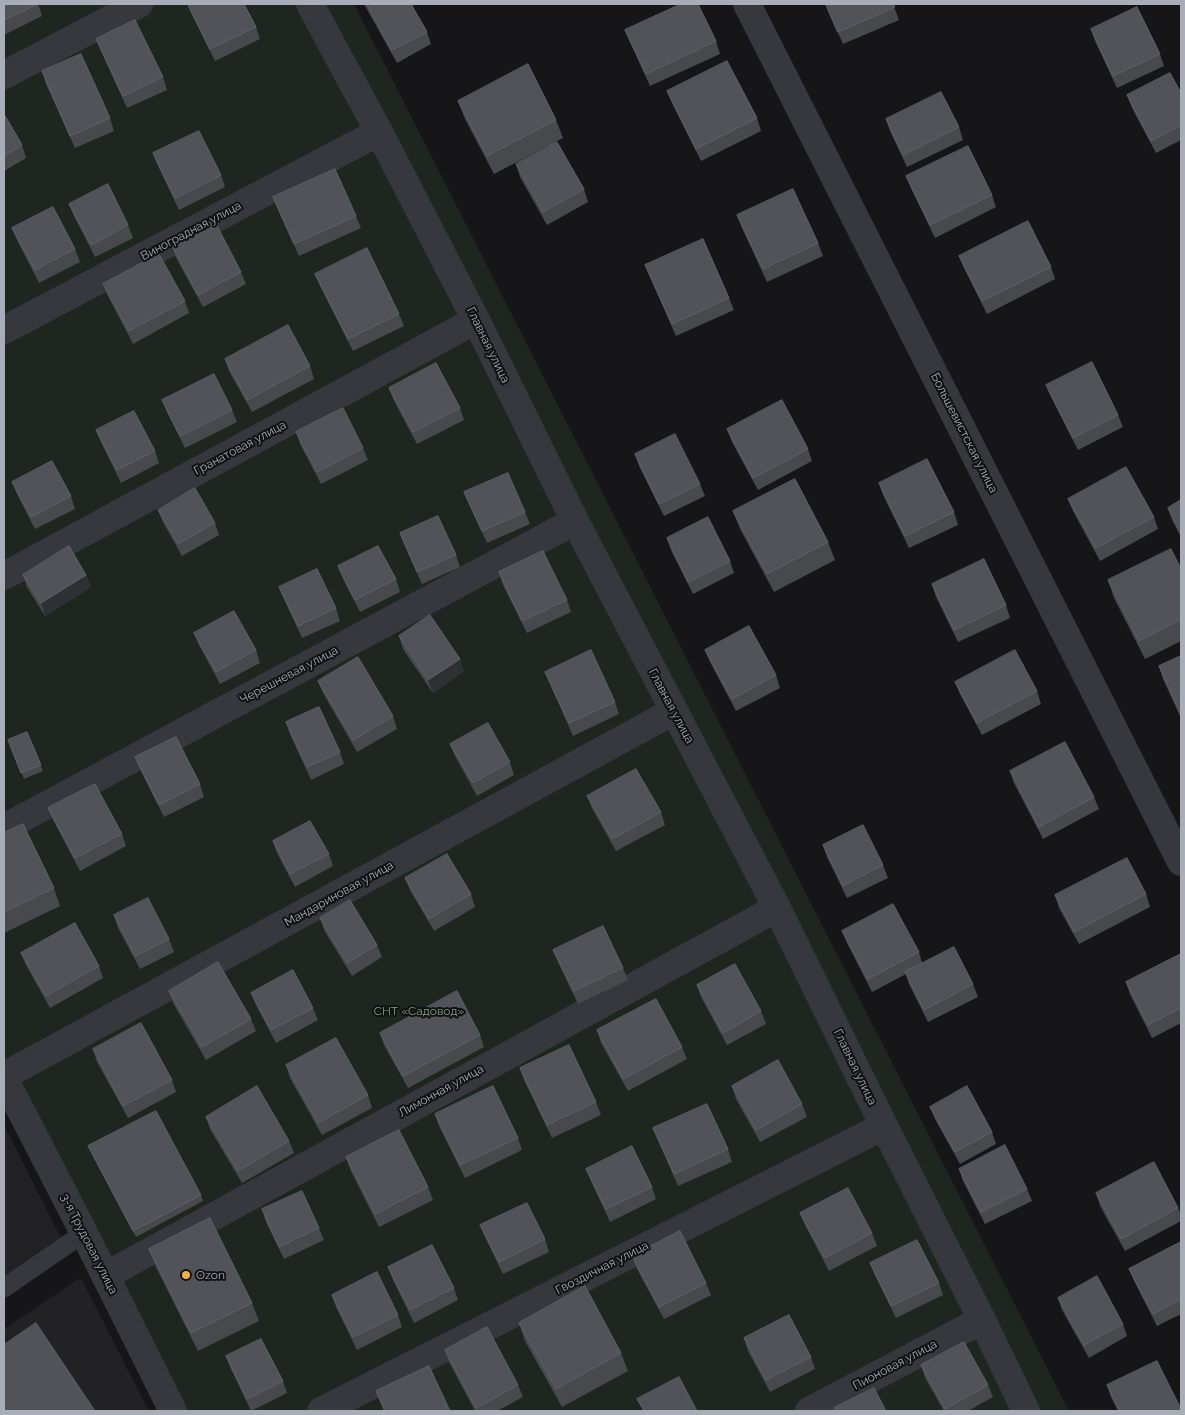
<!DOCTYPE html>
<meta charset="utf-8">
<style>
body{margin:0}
#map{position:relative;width:1185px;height:1415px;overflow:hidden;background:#161618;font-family:Raleway,sans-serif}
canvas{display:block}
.frame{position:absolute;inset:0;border:5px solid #a8adb8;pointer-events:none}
</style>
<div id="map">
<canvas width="1185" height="1415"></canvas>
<div class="frame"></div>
</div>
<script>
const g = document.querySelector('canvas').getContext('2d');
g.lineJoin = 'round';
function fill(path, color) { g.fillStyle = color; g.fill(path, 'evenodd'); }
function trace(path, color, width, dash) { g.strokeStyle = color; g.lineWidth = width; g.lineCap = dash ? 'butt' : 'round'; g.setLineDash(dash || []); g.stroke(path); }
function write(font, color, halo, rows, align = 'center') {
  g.font = font + ' Raleway,sans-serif'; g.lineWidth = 4; g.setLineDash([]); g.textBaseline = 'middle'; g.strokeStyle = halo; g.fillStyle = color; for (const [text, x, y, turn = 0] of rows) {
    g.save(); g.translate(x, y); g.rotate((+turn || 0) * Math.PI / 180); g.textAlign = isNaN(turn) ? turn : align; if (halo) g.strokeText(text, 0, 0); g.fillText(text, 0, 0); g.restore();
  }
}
const built = new Path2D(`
 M4,1125L61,1238L4,1278Z
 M80,1278L82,1280L149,1411H4V1329Z`);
const green = new Path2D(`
 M4,4H354L1069,1411H175L4,1071Z`);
const service = new Path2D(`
 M4,1288L84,1233`);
const minor = new Path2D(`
 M310,4L379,132L476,320L575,521L777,908L884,1126L982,1320L1026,1411
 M747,4L1181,862
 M4,75L139,4
 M4,330L379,132
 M4,576L476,320
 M4,828L575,521
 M4,1076L674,711
 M105,1276L777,908
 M321,1411L884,1126
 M809,1411L982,1320`);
const tertiary = new Path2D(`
 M4,1078L84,1233L173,1411`);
const wall = new Path2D(`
 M4,4H38L42,16L4,35Z
 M187,4H244L256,27L260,39L215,61Z
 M364,4H411L427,32L431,44L397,63Z
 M825,4H893L899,20L843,44Z
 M1091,29L1160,54L1164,66L1117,88L1095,41Z
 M625,30L716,41L720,54L650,86L630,42Z
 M96,39L163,77L167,90L127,108L101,51Z
 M42,71L110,118L114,131L75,148L46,84Z
 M667,91L757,118L761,131L701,161L672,103Z
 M1181,93V140L1156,153L1132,108L1127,95Z
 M458,101L556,120L563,138L494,174L465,119Z
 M4,114L22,145L26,158L4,171Z
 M886,119L959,127L963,140L907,167L890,131Z
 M153,153L221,175L225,187L179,210L158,166Z
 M516,164L584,189L588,202L547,225L520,177Z
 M906,176L992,195L996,207L935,238L911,188Z
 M273,197L356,216L361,228L299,256L278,209Z
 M69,204L128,225L133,238L95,257L74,216Z
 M737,215L818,243L823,256L767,282L742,228Z
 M12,228L75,249L80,262L39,283L17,240Z
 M171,243L241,272L246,284L203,307L175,256Z
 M959,256L1051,267L1055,279L987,314L964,268Z
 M645,265L729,298L734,310L676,336L650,277Z
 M315,274L399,314L404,326L353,351L320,286Z
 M103,284L185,301L189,313L133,344L108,296Z
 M225,359L310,366L314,379L252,412L229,371Z
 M1046,385L1118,415L1123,427L1078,450L1051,397Z
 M389,388L460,408L464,420L417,444L394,401Z
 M162,400L232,410L237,422L185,448L167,412Z
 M727,429L808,449L812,461L758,490L732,442Z
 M96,430L155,451L159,463L121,483L101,442Z
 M296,432L363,448L368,460L321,484L300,444Z
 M635,454L700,484L705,496L664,516L639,466Z
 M12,482L71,496L75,509L35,529L17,494Z
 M879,483L954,512L958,525L909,548L883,495Z
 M464,492L525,512L530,524L487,543L469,504Z
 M1068,499L1154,517L1158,529L1100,561L1073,511Z
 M1181,500V537L1172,520L1168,508Z
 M158,510L215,523L219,535L182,556L163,522Z
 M733,511L828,542L835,560L774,592L740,529Z
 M400,533L456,555L460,567L422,584L405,546Z
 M667,538L730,561L734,573L693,594L671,550Z
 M338,566L396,579L400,592L360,612L343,579Z
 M1181,569V641L1145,659L1114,598L1108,580Z
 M499,572L567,600L571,612L527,633L503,585Z
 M23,575H86L91,587L45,616L27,587Z
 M932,584L1006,605L1010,618L958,642L936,597Z
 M279,587L336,608L340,621L302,638L284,599Z
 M194,633L256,650L260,663L220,684L199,645Z
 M399,636L464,671L433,693L403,649Z
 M705,650L776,675L780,688L736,711L710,662Z
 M1181,656V718L1163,679L1159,666Z
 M545,672L615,702L619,714L573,736L550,684Z
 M318,681L393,716L397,729L357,752L323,693Z
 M955,682L1037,691L1041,704L982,735L960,694Z
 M286,722L340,752L344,764L311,780L290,734Z
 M27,732L43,771L24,779L8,740Z
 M450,744L510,762L514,775L477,796L455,756Z
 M135,757L200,784L204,797L164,817L140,769Z
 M1010,771L1094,797L1099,809L1043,839L1014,783Z
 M587,796L661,812L665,825L616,851L592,808Z
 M48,808L122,834L126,846L80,871L53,820Z
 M4,833L54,888L60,906L4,933Z
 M273,841L329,854L333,866L295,887L277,853Z
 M823,845L883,865L888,878L847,898L827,857Z
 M405,878L471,894L475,907L434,931L410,890Z
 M1146,894L1150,907L1079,944L1059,908L1055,895Z
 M114,915L169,939L174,952L140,969L118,928Z
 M320,918L377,945L382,957L352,976L324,930Z
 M842,931L919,952L922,963L973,984L978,997L928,1022L909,984L906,974L872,992L847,943Z
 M553,950L623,968L628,980L578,1004L558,962Z
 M21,953L99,966L103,978L50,1008L26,965Z
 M1181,954V1023L1152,1038L1130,994L1126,982Z
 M697,985L761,1011L766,1024L727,1045L701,997Z
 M169,991L251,1019L256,1031L206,1060L173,1003Z
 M251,993L313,1008L318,1020L276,1043L256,1005Z
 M597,1030L682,1047L687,1059L628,1091L601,1043Z
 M380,1033L480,1035L484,1047L408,1088L384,1045Z
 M93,1049L172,1080L176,1092L128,1118L97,1062Z
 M286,1065L368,1095L372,1108L322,1135L290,1078Z
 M520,1068L596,1102L601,1115L552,1138L524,1080Z
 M732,1086L802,1104L807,1117L760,1142L736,1099Z
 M930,1107L992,1132L996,1144L960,1164L935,1119Z
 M435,1114L518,1138L522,1150L465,1178L439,1126Z
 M206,1117L289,1141L294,1153L242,1183L210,1129Z
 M653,1128L728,1149L732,1162L678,1186L658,1140Z
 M88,1146L201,1195L203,1201L136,1237L91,1152Z
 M346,1157L428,1187L433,1200L379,1227L350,1169Z
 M586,1169L652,1187L656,1199L610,1222L591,1181Z
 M959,1169L1027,1189L1032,1201L985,1224L963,1181Z
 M1096,1193L1178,1208L1181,1215V1221L1125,1251L1100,1206Z
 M262,1209L319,1228L324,1240L284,1259L266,1222Z
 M800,1213L872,1233L877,1246L829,1271L805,1225Z
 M480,1225L545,1239L549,1252L503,1274L485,1237Z
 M1181,1242V1314L1157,1326L1134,1281L1129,1269Z
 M149,1249L252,1303L259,1321L198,1351L156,1267Z
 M632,1256L706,1283L711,1295L664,1319L637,1269Z
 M870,1263L939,1283L943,1295L896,1318L875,1275Z
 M388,1267L454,1288L458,1300L414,1323L393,1280Z
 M332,1295L398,1315L402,1327L357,1350L336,1307Z
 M1058,1298L1123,1324L1127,1336L1089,1358L1062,1310Z
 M519,1323L621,1353L628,1371L562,1407L525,1341Z
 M744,1338L811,1357L815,1369L770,1392L748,1351Z
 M445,1350L518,1385L523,1397L497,1411H475L449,1362Z
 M226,1356L283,1381L287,1393L251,1411L231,1369Z
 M921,1365L988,1385L993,1397L968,1411H944L925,1378Z
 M1107,1385L1181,1409V1411H1118L1111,1397Z
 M376,1391L450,1411H384Z`);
const shadedWall = new Path2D(`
 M86,575L91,587L45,616L41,603Z
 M460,659L464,671L433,693L428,680Z`);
const building = new Path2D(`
 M4,4H38L4,20Z
 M188,4H244L256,27L210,49Z
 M367,4H411L427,32L392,50Z
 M681,4H698L716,41L646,74L625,30Z
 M826,4H893L895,7L838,32Z
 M1137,7L1160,54L1113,76L1091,29Z
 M135,20L163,77L123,96L96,39Z
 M81,54L110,118L70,136L42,71Z
 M727,61L757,118L696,149L667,91Z
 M528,64L556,120L487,156L458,101Z
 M1170,73L1181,93V125L1151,141L1127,95Z
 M941,92L959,127L903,155L886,119Z
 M4,114L22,145L4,156Z
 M199,131L221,175L175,198L153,153Z
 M557,142L584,189L543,212L516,164Z
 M968,146L992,195L930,225L906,176Z
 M335,169L356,216L294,244L273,197Z
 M108,184L128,225L91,245L69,204Z
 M793,189L818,243L763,269L737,215Z
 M53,207L75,249L35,270L12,228Z
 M214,220L241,272L198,295L171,243Z
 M1028,221L1051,267L982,301L959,256Z
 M703,239L729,298L672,324L645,265Z
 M367,248L399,314L348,339L315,274Z
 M159,254L185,301L129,331L103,284Z
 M288,325L310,366L247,400L225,359Z
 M1092,362L1118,415L1073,438L1046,385Z
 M436,363L460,408L413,432L389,388Z
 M214,374L232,410L180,436L162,400Z
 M782,400L808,449L753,478L727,429Z
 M343,408L363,448L317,472L296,432Z
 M134,411L155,451L117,470L96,430Z
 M675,434L700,484L659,504L635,454Z
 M927,459L954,512L905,536L879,483Z
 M52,461L71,496L31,517L12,482Z
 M1126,467L1154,517L1096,548L1068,499Z
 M508,473L525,512L482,531L464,492Z
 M795,479L828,542L767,574L733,511Z
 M195,488L215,523L178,544L158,510Z
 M1181,500V533L1168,508Z
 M438,516L456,555L417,572L400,533Z
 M708,517L730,561L688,582L667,538Z
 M69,546L86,575L41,603L23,575Z
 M378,546L396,579L355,600L338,566Z
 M1171,549L1181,569V619L1139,641L1108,580Z
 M543,551L567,600L522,621L499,572Z
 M984,559L1006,605L954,630L932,584Z
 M317,569L336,608L298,626L279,587Z
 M234,611L256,650L216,672L194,633Z
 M430,615L460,659L428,680L399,636Z
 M749,626L776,675L732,699L705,650Z
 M591,650L615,702L569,723L545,672Z
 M1015,650L1037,691L977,723L955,682Z
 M1181,656V715L1159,666Z
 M358,657L393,716L353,740L318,681Z
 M319,707L340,752L307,767L286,722Z
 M488,723L510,762L473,783L450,744Z
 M27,732L41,765L21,773L8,740Z
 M176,737L200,784L159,805L135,757Z
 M1065,742L1094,797L1039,827L1010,771Z
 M636,769L661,812L612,839L587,796Z
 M95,784L122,834L75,858L48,808Z
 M310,821L329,854L290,874L273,841Z
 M23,824L54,888L4,912V833Z
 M863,825L883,865L843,886L823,845Z
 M447,854L471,894L429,919L405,878Z
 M1127,858L1146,894L1074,932L1055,895Z
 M148,898L169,939L135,956L114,915Z
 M350,900L377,945L347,963L320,918Z
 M893,904L919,952L868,979L842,931Z
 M75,923L99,966L46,996L21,953Z
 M603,926L623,968L574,991L553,950Z
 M954,947L973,984L924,1010L905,972Z
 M1181,954V1008L1148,1025L1126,982Z
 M218,962L251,1019L202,1047L169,991Z
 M735,964L761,1011L723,1033L697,985Z
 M293,970L313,1008L271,1030L251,993Z
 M457,991L480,1035L403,1076L380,1033Z
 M656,999L682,1047L623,1079L597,1030Z
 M141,1023L172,1080L123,1106L93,1049Z
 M336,1038L368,1095L318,1123L286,1065Z
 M569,1045L596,1102L547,1125L520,1068Z
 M778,1060L802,1104L756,1130L732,1086Z
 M257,1086L289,1141L238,1171L206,1117Z
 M493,1086L518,1138L460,1165L435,1114Z
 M967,1086L992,1132L955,1152L930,1107Z
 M707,1104L728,1149L674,1174L653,1128Z
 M156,1111L201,1195L133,1231L88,1146Z
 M399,1130L428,1187L375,1214L346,1157Z
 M1005,1145L1027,1189L981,1212L959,1169Z
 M632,1146L652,1187L606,1209L586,1169Z
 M1154,1162L1178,1208L1121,1239L1096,1193Z
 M848,1188L872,1233L825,1258L800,1213Z
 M302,1191L319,1228L279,1247L262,1209Z
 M527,1203L545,1239L499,1262L480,1225Z
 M210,1218L252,1303L191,1333L149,1249Z
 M680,1231L706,1283L659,1307L632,1256Z
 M917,1240L939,1283L891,1306L870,1263Z
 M1181,1242V1299L1153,1314L1129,1269Z
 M432,1245L454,1288L410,1310L388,1267Z
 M377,1272L398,1315L353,1337L332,1295Z
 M1097,1276L1123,1324L1084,1345L1058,1298Z
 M585,1286L621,1353L556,1389L519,1323Z
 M789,1315L811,1357L766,1380L744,1338Z
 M36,1323L95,1411H4V1345Z
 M487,1327L518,1385L476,1408L445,1350Z
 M261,1339L283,1381L247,1399L226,1356Z
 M964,1342L988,1385L945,1409L921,1365Z
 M1157,1361L1181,1409L1177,1411H1120L1107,1385Z
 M429,1366L450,1411H385L376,1391Z
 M679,1377L697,1411H644L637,1399Z
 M874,1388L886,1411H836L834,1408Z`);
const markers = [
 [186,1275,5,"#f2b134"]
];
const streetNames = [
 ["Виноградная улица",191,231,-28],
 ["Главная улица",488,345,64],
 ["Большевистская улица",964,433,63],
 ["Гранатовая улица",240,448,-28],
 ["Черешневая улица",289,675,-28],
 ["Главная улица",671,706,62],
 ["Мандариновая улица",339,894,-29],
 ["Главная улица",855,1067,64],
 ["Лимонная улица",441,1091,-29],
 ["3-я Трудовая улица",89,1244,63],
 ["Гвоздичная улица",602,1268,-27],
 ["Пионовая улица",895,1365,-28]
];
const parkNames = [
 ["СНТ «Садовод»",419,1011]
];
const poiNames = [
 ["Ozon",196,1275]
];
fill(built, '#222225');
fill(green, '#1e261f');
trace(service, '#37383d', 19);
trace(minor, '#37383d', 28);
trace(tertiary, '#37383d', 28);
fill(wall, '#47494d');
fill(shadedWall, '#2f3033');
fill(building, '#525359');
trace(building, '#5f6168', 1);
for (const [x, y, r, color] of markers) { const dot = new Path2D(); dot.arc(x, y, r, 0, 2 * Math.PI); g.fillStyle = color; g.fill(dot); trace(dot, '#111113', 2); }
write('12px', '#a8adb8', '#111113', streetNames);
write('12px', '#7fa381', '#111113', parkNames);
write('12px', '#a8adb8', '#111113', poiNames, 'left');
</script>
